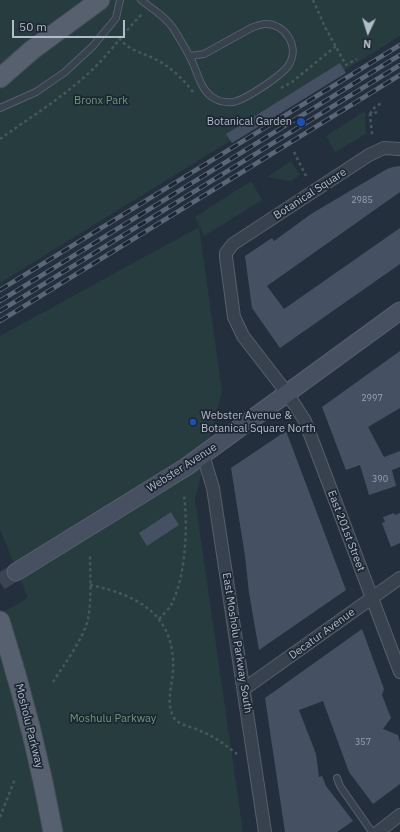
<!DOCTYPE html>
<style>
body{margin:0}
#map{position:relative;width:400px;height:832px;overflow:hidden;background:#242f3e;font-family:"IBM Plex Sans",sans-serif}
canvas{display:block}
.north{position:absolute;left:348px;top:12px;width:40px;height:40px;-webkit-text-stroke:3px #1d2633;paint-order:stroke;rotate:184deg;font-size:11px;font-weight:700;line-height:16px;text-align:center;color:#b4bcc9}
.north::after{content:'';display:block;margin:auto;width:14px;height:18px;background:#b4bcc9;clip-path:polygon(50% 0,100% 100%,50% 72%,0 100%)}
.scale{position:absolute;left:12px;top:20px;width:113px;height:18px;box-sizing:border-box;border:2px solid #b4bcc9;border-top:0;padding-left:5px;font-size:12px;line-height:14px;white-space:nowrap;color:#b4bcc9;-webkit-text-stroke:3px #1d2633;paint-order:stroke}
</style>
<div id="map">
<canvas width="400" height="832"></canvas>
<div class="north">N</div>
<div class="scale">50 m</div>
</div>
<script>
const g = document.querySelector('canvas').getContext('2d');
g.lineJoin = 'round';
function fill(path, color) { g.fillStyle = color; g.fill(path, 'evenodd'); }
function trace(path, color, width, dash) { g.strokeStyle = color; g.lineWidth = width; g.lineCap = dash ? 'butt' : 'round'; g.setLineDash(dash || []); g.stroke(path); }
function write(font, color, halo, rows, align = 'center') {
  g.font = font + ' "IBM Plex Sans",sans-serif'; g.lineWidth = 3.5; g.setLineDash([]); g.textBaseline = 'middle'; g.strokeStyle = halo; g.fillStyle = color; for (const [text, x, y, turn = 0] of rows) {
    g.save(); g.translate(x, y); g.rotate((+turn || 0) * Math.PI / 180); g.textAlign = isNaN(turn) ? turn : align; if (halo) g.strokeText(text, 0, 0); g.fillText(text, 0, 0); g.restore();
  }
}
const green = new Path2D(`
 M0,0H400V36L0,283Z
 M365,111L366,134L335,152L326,136Z
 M291,161L300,175L291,181L267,177Z
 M251,181L262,200L204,236L195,217Z
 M199,227L222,391L195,499L243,832H0V614L28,598L0,529V336Z`);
const building = new Path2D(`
 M340,63L346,73L232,143L226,134Z
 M400,166V192L267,286L284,309L400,228V264L280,348L252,308L245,256L272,238L274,241L311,214L387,169L393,167Z
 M400,351V408L368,427L384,457L400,451V467L392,470L396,486L369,495L360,465L346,470L322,407Z
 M286,431L346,590L259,650L249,593L245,556L231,468Z
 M171,512L179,525L147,546L139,533Z
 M394,513L395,515L400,513V543L391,547L382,523L385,522L383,517Z
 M362,629L384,689L382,695L391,718L383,729L398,735L400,742V784L373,804L349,772L323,701L299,710L316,754L319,777L322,776L326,786L353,821L337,832H285L265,698Z`);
const secondaryTunnel = new Path2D(`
 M0,582L16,572`);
const path = new Path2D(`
 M313,0L325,27L346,65L357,59
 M119,38C129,51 144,53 157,60C172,68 183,79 193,92
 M281,88L292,82L336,46
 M370,114L375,107L383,102
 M372,134L370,115L377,112
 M0,139C32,116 67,95 96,66C112,50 126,30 143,13
 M294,152L306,176
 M90,585C138,595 176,615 173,671C172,686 166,702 173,716C176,723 184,725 190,727C211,734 220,741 237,754
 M159,619C163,615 168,610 171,605C186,577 188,526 184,496
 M53,682C63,666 84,638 88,619C92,598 90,575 90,554
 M0,817L15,779`);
const service = new Path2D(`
 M141,0C152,9 165,16 173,28C179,37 185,48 190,57C197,70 200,89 212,97C218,101 226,103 233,102C245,100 285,74 290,63C299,46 285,24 266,24C261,24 256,26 251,28L204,54L190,56
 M0,108L36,92L65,72L93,46L116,18L120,0
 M337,778L340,786L372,832`);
const minor = new Path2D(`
 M400,149L384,148L369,155L233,244L226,253V257L234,317L243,336L287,393L305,421L400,672
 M203,455L213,488L265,832
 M244,689L400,578
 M378,832L400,815`);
const secondary = new Path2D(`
 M16,572L186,467L400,311`);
const primary = new Path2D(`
 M0,78L32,50L100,0
 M0,621C22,690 40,761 53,832`);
const rail = new Path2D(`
 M0,290L400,45
 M0,301L400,55
 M0,311L400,65
 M0,321L400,75`);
const markers = [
 [301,122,5,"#1a4fb4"],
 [193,422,4,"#1a4fb4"]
];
const numberNames = [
 ["2985",362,200],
 ["2997",372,398],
 ["390",380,479],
 ["357",363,742]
];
const parkNames = [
 ["Bronx Park",101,101],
 ["Moshulu Parkway",113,719]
];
const poiNames = [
 ["Botanical Garden",292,122],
 ["Webster Avenue &",201,416,"left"],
 ["Botanical Square North",201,429,"left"]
];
const streetNames = [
 ["Botanical Square",310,194,-33],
 ["Webster Avenue",182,468,-33],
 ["East 201st Street",346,531,69],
 ["Decatur Avenue",322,634,-36],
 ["East Mosholu Parkway South",237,643,81],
 ["Mosholu Parkway",29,726,76]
];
fill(green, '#263c3f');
fill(building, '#455162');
trace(secondaryTunnel, '#3a4453', 17, [17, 8]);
trace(service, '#565f6c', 8);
trace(minor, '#565f6c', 14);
trace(secondary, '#565f6c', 19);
trace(primary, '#414a57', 21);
trace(path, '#44595c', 2.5, [3, 3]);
trace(service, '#38414e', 6);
trace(minor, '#38414e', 12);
trace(secondary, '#465061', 17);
trace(primary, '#56606e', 19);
trace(rail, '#5a6575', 4.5);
trace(rail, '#1d2633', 3, [9]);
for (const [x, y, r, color] of markers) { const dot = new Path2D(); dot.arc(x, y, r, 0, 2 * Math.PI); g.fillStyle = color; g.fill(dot); trace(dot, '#1d2633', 1.5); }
write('9px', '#98a1af', null, numberNames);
write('11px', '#6b9a76', '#1d2633', parkNames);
write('11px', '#b4bcc9', '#1d2633', poiNames, 'right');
write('11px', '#b4bcc9', '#1d2633', streetNames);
</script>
